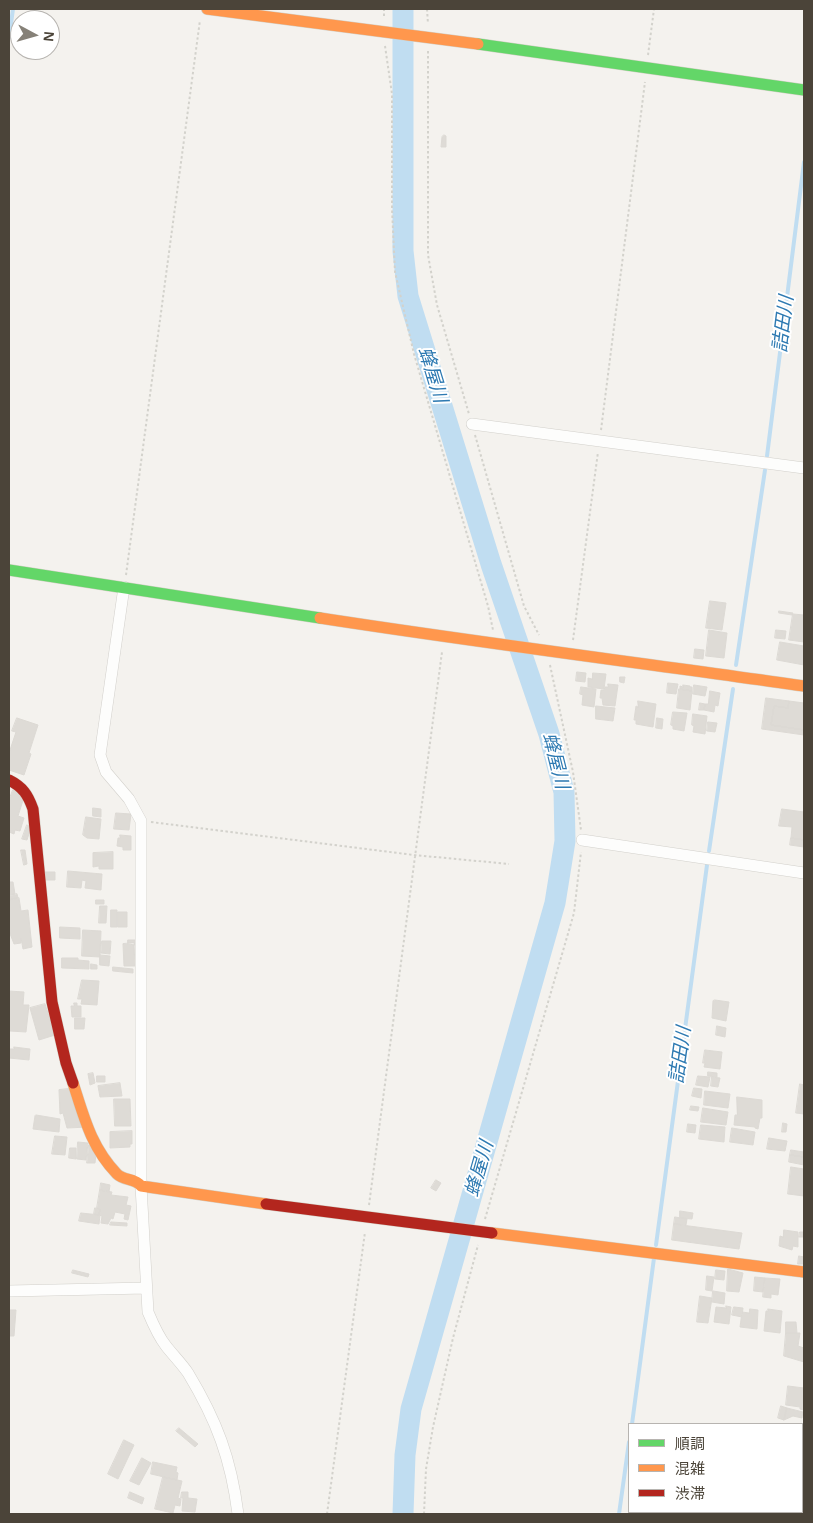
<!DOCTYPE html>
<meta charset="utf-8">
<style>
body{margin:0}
#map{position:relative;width:813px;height:1523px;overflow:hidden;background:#f4f2ee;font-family:Arial,"Noto Sans JP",sans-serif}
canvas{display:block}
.frame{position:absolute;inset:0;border:10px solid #4b4439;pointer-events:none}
.legend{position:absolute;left:628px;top:1423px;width:175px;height:90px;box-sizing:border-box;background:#fff;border:1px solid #b7b4b0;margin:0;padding:6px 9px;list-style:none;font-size:15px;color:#4b4439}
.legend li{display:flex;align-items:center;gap:10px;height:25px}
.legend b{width:25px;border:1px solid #b7b4b0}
.north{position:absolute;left:10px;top:10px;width:50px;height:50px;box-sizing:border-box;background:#fff;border:1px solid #b7b4b0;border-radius:50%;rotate:96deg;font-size:14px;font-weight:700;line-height:20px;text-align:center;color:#4b4439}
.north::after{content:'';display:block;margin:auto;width:18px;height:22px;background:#868178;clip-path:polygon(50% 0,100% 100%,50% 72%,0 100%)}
</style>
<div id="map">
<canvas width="813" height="1523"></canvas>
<div class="frame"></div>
<ul class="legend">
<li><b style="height:6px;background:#63d668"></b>順調</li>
<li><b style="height:6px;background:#ff974d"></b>混雑</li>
<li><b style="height:6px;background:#b3261e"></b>渋滞</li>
</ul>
<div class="north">N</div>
</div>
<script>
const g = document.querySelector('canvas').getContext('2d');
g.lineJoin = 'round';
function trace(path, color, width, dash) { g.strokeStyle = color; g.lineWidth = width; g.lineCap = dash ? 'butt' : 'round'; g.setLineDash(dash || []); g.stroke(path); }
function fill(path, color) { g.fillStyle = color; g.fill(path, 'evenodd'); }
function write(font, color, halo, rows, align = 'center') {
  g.font = font + ' Arial,"Noto Sans JP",sans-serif'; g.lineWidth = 4; g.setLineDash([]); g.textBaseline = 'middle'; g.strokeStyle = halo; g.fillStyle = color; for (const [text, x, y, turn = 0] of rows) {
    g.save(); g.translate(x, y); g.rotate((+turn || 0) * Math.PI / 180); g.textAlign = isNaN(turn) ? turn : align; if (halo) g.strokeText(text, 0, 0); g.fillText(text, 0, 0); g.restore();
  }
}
const stream = new Path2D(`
 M9,38L13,9
 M767,456L804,162
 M736,665L765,470
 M709,851L733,689
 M656,1245L707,865
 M632,1424L654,1258
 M619,1514L629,1442`);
const river = new Path2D(`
 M403,9V251L408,296L491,564L549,734L564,792L565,841L555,903L411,1409L405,1455L403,1514`);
const building = new Path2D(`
 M444,135L446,136V147H441L442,137Z
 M710,601L726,603L722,630L706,628Z
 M779,611L793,613L792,615L779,613Z
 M793,614L804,615V642L789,640Z
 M709,630L727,633L724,658L706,656Z
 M776,630L786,631L785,639L775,638Z
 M780,642L804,646V665L777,660Z
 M695,649L704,650L703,659L694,658Z
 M577,672L586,673L585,682L576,681Z
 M593,673L606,674L604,689L588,687V678L592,679Z
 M620,677H625L624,683L620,682Z
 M668,683L678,684L676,694L667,693Z
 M608,684L618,685L615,706L603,705L602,698H600L601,690H604L605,687H608Z
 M683,685L690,686V687H692V691L680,689V686L683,687Z
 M694,685L707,687L705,696L693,694Z
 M581,687L596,689L594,707L582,705L583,695L580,694Z
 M679,689L692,691L690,710L677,708Z
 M710,691L720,693L718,706L715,705L714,712L704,710L705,704H708Z
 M766,698L789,701L788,708L774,706L771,725L804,730V735L762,729Z
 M638,701L656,704L653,727L636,724V720H634L636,706L638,707Z
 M789,701L804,703V730L771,725L774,706L788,708Z
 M700,703L705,704L704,710H699Z
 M596,706L615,708L613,721L596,719Z
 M673,712L687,713L684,731L673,729V726L671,725Z
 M693,714L707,716L705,734L693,732L694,726L692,725Z
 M17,718L38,725L29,753L31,754L24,775L9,770V753L16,732L12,731Z
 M657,718L663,719L662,729L656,728Z
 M708,722L717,723L715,732L707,731Z
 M13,790L25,794L18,816L24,818L20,831L15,830L14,834L9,832V800Z
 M93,808L101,809V817L93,816Z
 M782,809L804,812V840L791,838L792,827L779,826Z
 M116,813L131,814L129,830L114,829Z
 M86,817L101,819L99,839L87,838L83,835Z
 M27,825L31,827L27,840L22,839Z
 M120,835L131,836V850H123V847L117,846L118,838H120Z
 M791,838L804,840V847L790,845Z
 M21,850H25L27,864L24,865Z
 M113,852V869H99V866L93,867V853Z
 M68,871L102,874L101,890L85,888L86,881L82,880L81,888L67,887Z
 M44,872H55V880H44Z
 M9,882H13L15,894L9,895Z
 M17,894L18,898L9,900V896Z
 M19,898L21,911L28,910L32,947L23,949L21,938V943L14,944L9,931V900Z
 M96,900H104V904H96Z
 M100,906H107L106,923H99Z
 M111,910H117V927H111Z
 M118,912H127V927H118Z
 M60,927L80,928V939L60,938Z
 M83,930L101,931L100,957L82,956Z
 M128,940H135V945L128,944Z
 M102,941H111L110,954L101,953Z
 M134,943L135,966H124L123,944Z
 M100,955L110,956L109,966L100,965Z
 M62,958H78V960L89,961V969L62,968Z
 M91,964L97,965V969H91Z
 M113,967L133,969V973L113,971Z
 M82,980L99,981L97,1005L81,1004L82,999H78Z
 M9,991L24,992L23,1005H29L26,1032L10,1031L9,1029Z
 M715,1000L729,1002L726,1021L712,1018L713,1001Z
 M74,1003H77V1006H81V1017H72L71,1006H74Z
 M45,1004L55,1035L39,1040L30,1008Z
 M75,1018H85L84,1029H75Z
 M717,1026L726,1028L725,1037L716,1035Z
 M14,1047L30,1049L29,1060L9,1058V1049H14Z
 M705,1050L722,1052L720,1069L704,1067L705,1063H703Z
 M708,1072L717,1073V1077L708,1076Z
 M93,1073L95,1083L90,1085L88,1074Z
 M97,1076H105V1082H97Z
 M698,1076L710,1077L708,1087L696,1085Z
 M712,1077L720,1078L718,1087L711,1086Z
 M120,1083L122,1096L100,1097L98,1086Z
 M800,1084L804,1085V1114L796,1113Z
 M78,1088L88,1127L67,1128L63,1113L60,1114L59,1090Z
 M694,1088L702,1089L701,1098L692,1096Z
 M705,1091L730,1094L728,1108L704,1105Z
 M737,1097L762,1100V1118H760L758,1129L755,1128V1127L734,1125L735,1115H737Z
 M114,1099H130L131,1126H115Z
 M691,1106L699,1107L698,1111L690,1110Z
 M703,1108L728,1112L726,1125L701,1122Z
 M36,1115L60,1119L59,1132L33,1129L35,1116Z
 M783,1123L787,1124L786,1132H782Z
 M688,1124L696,1125L695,1133L687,1132Z
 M701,1125L725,1127L724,1142L699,1139Z
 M732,1128L755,1132L753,1145L730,1142Z
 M132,1131V1144H130V1147L110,1148V1132Z
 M55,1136L67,1137L65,1155L52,1154Z
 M769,1138L787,1141L785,1151L767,1149Z
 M78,1142L88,1143L86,1160L77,1159Z
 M89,1145H97L95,1163H87Z
 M70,1148H76V1159L69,1158Z
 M791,1150L804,1152V1157L790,1155Z
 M790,1155L804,1157V1165L789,1162Z
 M791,1167L804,1169V1196L788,1194Z
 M436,1180L441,1183L436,1191L431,1188Z
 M101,1183L110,1185L109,1192L100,1190Z
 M100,1190L112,1192L111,1195L128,1197L126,1205L131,1206L128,1220L124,1219L125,1214L115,1212L113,1219L111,1218L108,1224L101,1223L102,1216L99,1215L100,1209L97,1208Z
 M95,1208L100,1209L99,1215L94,1214Z
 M680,1211L693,1213L692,1219L680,1218Z
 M81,1213L100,1215L99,1224L79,1221Z
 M675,1217L687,1219L686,1225L674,1224Z
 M111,1222L127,1223V1226L110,1225Z
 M674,1224L742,1233L739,1249L672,1240Z
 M784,1230L798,1232V1247L793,1246L792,1250L779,1246L780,1236L783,1237Z
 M800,1232H804V1237H799Z
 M799,1256L804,1257V1264H798Z
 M728,1269L743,1273L739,1292L727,1291Z
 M73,1270L89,1274L88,1277L72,1273Z
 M716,1270L725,1271L724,1280L715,1279Z
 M707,1276L714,1277L712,1291L706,1290Z
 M755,1277L765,1278L763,1292L754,1291Z
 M765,1278L780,1279L778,1295L771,1294V1298L763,1297Z
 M713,1291L725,1293L724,1304L712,1302Z
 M700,1296L712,1298L708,1323L697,1322Z
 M726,1306L731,1307L729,1324L714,1322L716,1307L726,1308Z
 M734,1307L743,1308L742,1317L732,1315Z
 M750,1309L758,1310L757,1329L740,1327L742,1312L749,1313Z
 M768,1309L782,1311L780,1333L764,1331L766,1311H768Z
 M9,1310H16L14,1336H9Z
 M786,1322H796L797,1333H786Z
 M786,1333H800L798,1346L804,1348V1362L784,1356Z
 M788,1386L804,1388L803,1404H804V1410L800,1409V1407L786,1405Z
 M781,1406L787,1408L784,1420L778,1418Z
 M787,1408L803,1412L802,1418L793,1416L784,1420Z
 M179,1428L198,1444L195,1447L176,1431Z
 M124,1440L134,1445L118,1479L108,1474Z
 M142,1458L151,1463L139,1485L130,1481Z
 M153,1462L177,1467L176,1472L178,1473L177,1480L151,1474Z
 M163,1477L182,1481L178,1498L181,1499L180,1506L175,1505L173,1513L155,1509Z
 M130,1492L144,1498L142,1504L128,1498Z
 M182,1492H188V1498L197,1499L195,1512L182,1511L183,1498H181Z`);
const path = new Path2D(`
 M427,9L428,24
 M384,16V9
 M385,46L392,94V209L395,272L414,354L488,606L493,630
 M428,51V255L437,305L469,414
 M648,55L654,9
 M601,430L645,82
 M475,435L524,606L539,635
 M126,575L200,20
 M573,640L598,452
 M550,665L573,772L581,830
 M151,822L414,855L509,864
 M369,1205L442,652
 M485,1219L574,913L581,852
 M327,1514L365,1232
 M424,1514L426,1469L433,1427L453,1338L478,1245`);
const street = new Path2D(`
 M472,424L804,468
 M124,587L100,755L106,772L129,799L141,821V1186L148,1312C153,1324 158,1336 166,1346C173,1355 182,1364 188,1373C217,1421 231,1459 238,1514
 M582,840L804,873
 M9,1291L146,1288`);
const fast = new Path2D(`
 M478,44L804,90
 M9,570L320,618`);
const slow = new Path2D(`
 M207,9L478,44
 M320,618C481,643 643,663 804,686
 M73,1083C84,1117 91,1147 117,1174C124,1181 135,1178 141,1186L266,1204
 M492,1233L804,1272`);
const jam = new Path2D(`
 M9,780C23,787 28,795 33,809L52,1002L66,1063L73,1083
 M266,1204L492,1233
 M802,1506L804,1486`);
const waterNames = [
 ["詰田川",784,324,-83],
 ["蜂屋川",432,375,73],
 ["蜂屋川",555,761,76],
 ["詰田川",681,1055,-82],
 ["蜂屋川",480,1169,-74]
];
trace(stream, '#c0ddf1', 4);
trace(river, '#c0ddf1', 21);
fill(building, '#dedbd6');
trace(building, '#dcd9d4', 1);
trace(street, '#d2d0cb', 12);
trace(fast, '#d3cfc5', 12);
trace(slow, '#d3cfc5', 12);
trace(jam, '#d3cfc5', 12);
trace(path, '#d3d2cc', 2, [2.5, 2.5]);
trace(street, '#fdfdfc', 11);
trace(fast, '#63d668', 11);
trace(slow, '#ff974d', 11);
trace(jam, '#b3261e', 11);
write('italic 19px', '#2e7ab2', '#fff', waterNames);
</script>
